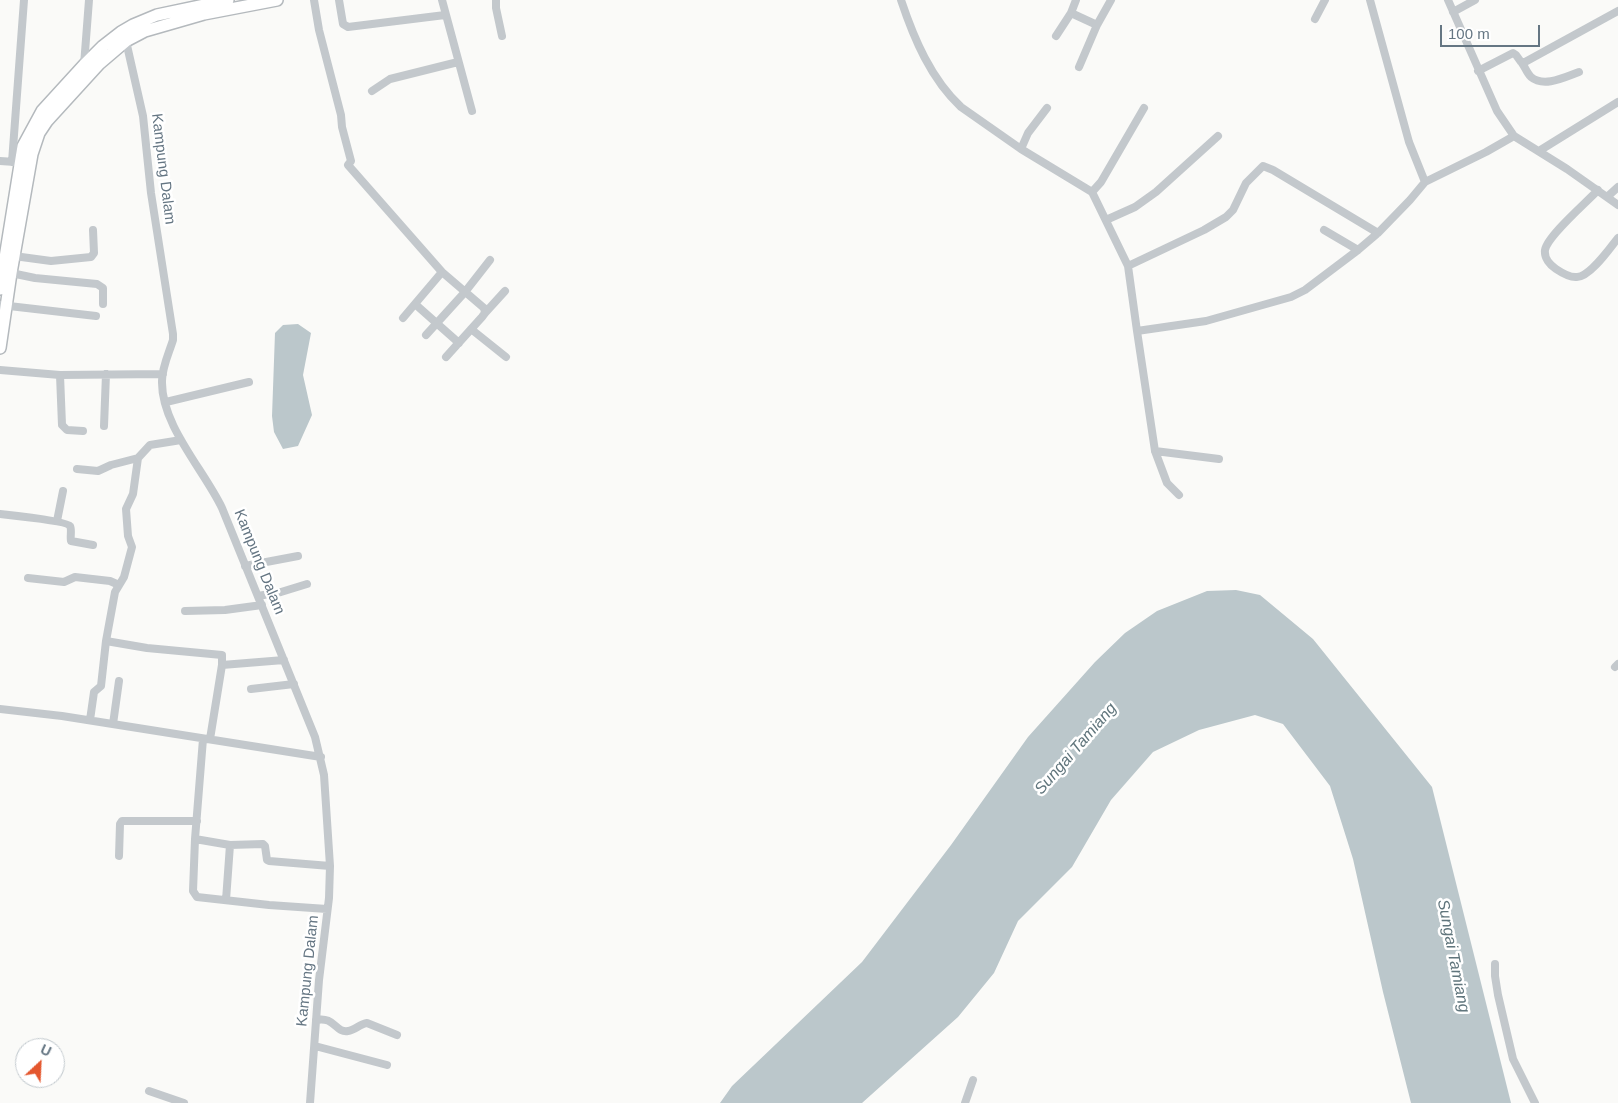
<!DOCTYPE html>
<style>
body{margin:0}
#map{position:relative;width:1618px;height:1103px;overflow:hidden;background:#fafaf8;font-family:Arial,sans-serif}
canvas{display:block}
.north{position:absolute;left:15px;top:1038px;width:50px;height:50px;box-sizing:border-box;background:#fff;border:1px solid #c1c8cd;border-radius:50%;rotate:25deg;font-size:14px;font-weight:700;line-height:20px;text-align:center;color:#657683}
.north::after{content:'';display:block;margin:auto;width:18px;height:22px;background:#e4572e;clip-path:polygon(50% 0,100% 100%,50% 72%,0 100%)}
.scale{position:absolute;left:1440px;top:25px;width:100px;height:22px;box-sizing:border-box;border:2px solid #657683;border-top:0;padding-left:6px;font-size:15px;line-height:18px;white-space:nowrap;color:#657683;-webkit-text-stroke:4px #fff;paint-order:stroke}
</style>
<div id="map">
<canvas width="1618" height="1103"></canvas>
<div class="north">U</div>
<div class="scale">100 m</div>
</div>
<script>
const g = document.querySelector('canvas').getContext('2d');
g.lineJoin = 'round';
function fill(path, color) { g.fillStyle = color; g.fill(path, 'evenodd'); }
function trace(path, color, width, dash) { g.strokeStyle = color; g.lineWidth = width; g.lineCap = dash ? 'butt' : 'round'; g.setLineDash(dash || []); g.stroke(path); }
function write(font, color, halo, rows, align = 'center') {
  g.font = font + ' Arial,sans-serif'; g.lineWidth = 5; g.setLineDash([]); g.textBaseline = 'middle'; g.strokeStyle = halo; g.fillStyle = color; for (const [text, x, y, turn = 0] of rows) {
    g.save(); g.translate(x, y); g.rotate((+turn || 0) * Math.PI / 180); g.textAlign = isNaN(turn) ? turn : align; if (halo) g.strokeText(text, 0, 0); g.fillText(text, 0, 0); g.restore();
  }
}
const water = new Path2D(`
 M298,324L311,333L303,375L312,415L298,446L283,449L274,432L272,416L275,333L283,325Z
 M1236,590L1260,595L1313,639L1432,787L1511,1103H1411L1383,992L1353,859L1330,786L1283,724L1255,715L1199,730L1153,752L1111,800L1072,867L1018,921L994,973L958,1017L862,1103H720L732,1086L862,962L951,845L1028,737L1095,662L1125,633L1157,611L1207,591Z`);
const minor = new Path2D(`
 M314,0L319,30L341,115L342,127L351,161L348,165L442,272L484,308L485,313L482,317L446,357
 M339,0L343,24L348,27L445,15
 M442,0L472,111
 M496,0V8L502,36
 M901,0C914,39 931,79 961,107L1021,149L1092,192L1128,266L1137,331L1206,321L1291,297L1305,290L1358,250L1378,233L1410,200L1425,182L1486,152L1514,136L1497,111L1448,0
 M1370,0L1409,142L1425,182
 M1453,12L1475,0
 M1071,13L1097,25
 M1315,19L1325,0
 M1056,36L1071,13L1076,0
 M126,41L143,116L151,193L173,334V340C169,353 162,367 162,381C161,425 204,470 222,508L315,737L324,775L330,866L329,898L319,980L310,1103
 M1522,63C1525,67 1527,73 1531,77C1544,88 1565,77 1579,72
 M84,65L89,0
 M1079,67L1097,25L1111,0
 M1478,71L1513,53L1516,55L1521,62H1525L1618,11
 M372,91L390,79L458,62
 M1514,136L1567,169L1618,205
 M1021,149L1028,133L1047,108
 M1539,151L1618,102
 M0,161L15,162
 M12,162L24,0
 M1598,190C1587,202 1547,236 1545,250C1544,258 1550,265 1556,269C1562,273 1570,278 1577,277C1590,277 1610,248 1618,238
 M1092,192L1101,182L1144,108
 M1607,197L1618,187
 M1106,220L1135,207L1156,192L1218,136
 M1324,230L1358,250
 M14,256L51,261L91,257L94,253L93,230
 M1128,266L1204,230L1226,217L1233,210L1246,183L1263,166L1273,170L1378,233
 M11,273L35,278L97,284L103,288V304
 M415,304L459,343
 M0,305L96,316
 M485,313L505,291
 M403,318L442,272
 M471,329L506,357
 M1137,331L1155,451L1167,483L1179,495
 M426,335L465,292L490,260
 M0,370L60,375L163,374
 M60,375L62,425L67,430L83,431
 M166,402L249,382
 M104,426L106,374
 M181,440L150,445L138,458L133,494L126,509L128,536L132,547L124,577L115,592L106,641L147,648L222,655V665L210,739
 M1155,451L1219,459
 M77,469L98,471L111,465L138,458
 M0,514C9,515 67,521 70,526C72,529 70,537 71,541L93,545
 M57,521L63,491
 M245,566L298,556
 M28,578L64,582L75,577L110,581L119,585
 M258,596L281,592L307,584
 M185,611L225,610L262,605
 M222,665L284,660
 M1615,667L1618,664
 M251,689L294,684
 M0,709L62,716L321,757
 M90,720L94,692L101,686L106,641
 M113,724L119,681
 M203,739L195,839L230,845L263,844L265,846L267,860L269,861L330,866
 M195,839L193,891L197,897L269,905L327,909
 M119,856L120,824L122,821H197
 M226,900L230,845
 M1495,964V976L1498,995L1513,1059L1535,1103
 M316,1020C335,1016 335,1033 348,1031C355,1030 360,1024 367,1023L397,1035
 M315,1046L387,1065
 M149,1091L184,1103
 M965,1103L973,1080`);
const highway = new Path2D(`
 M0,289L23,146L42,111L84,65L103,46L121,32L133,25L157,15L228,0
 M0,348L11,273L32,154L39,133L47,121L99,64L126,41L145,31L204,14L277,0`);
const streetNames = [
 ["Kampung Dalam",163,169,83],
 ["Kampung Dalam",259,562,68],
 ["Kampung Dalam",308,971,-84]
];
const waterNames = [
 ["Sungai Tamiang",1076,749,-49],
 ["Sungai Tamiang",1453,956,79]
];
fill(water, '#bbc7cb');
trace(highway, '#b4b9bd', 14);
trace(minor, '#c3c8cc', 8);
trace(highway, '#fff', 11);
write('15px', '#657683', '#fff', streetNames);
write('italic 16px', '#60757c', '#fff', waterNames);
</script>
